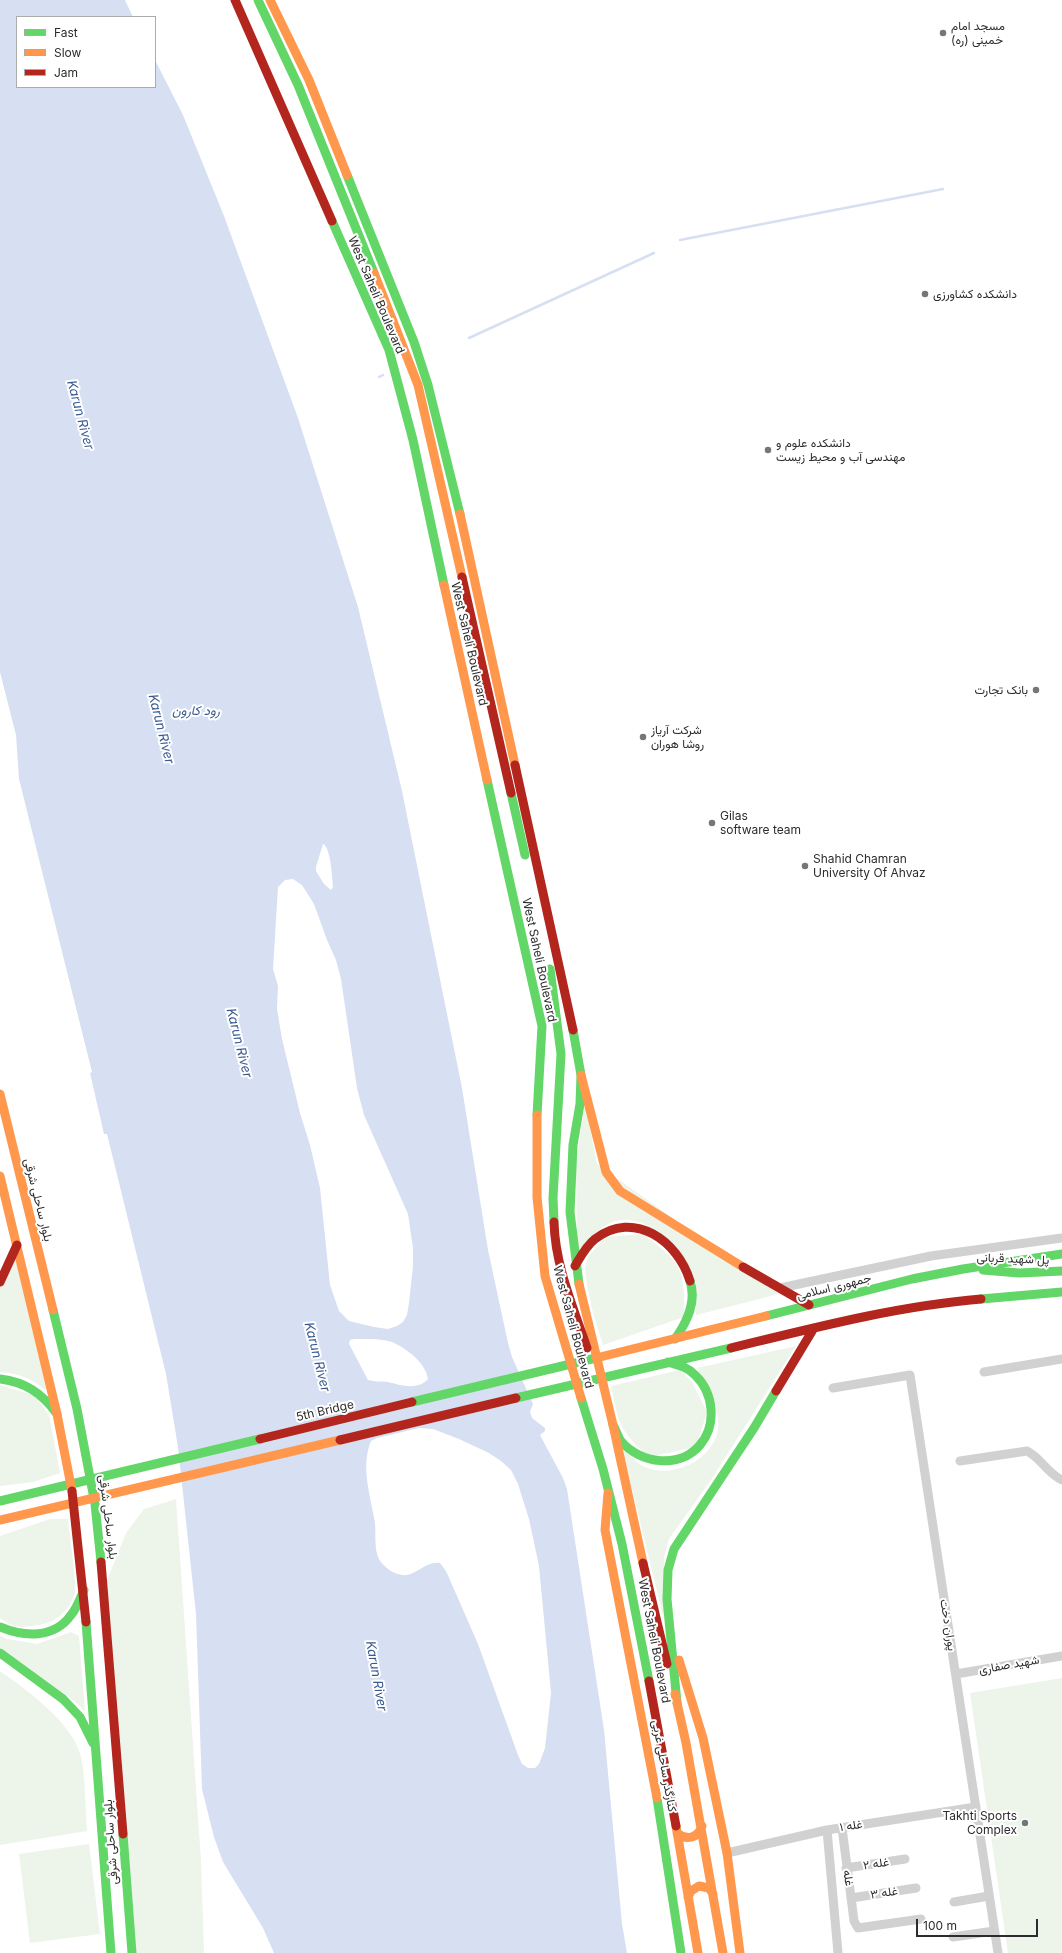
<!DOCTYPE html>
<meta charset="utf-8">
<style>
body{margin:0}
#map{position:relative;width:1062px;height:1953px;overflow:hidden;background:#fff;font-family:Inter,sans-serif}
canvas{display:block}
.legend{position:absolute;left:16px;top:16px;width:140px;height:72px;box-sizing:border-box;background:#fff;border:1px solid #ababab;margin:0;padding:5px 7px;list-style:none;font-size:12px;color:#2c2c2c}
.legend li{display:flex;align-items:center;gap:8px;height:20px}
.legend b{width:20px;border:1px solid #ababab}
.scale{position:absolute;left:916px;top:1919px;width:122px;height:18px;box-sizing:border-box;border:2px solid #2c2c2c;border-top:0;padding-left:5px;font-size:12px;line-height:14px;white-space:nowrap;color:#2c2c2c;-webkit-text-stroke:3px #fff;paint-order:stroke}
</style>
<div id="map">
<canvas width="1062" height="1953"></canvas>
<ul class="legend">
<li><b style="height:5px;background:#63d668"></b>Fast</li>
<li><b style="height:5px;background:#ff974d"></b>Slow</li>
<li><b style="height:5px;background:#b3261e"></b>Jam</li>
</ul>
<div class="scale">100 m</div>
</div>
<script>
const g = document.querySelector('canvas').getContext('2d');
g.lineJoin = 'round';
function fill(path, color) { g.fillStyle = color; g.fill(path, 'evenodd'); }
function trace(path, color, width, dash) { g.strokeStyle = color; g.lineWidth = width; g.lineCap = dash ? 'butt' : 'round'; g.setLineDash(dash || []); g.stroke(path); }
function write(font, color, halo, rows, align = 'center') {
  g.font = font + ' Inter,Vazirmatn,sans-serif'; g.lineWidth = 4; g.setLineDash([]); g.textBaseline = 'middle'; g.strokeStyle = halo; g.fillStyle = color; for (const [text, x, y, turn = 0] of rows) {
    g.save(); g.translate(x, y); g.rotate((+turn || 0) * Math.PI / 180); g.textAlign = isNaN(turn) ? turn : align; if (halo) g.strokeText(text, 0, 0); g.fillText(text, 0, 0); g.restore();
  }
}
const green = new Path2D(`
 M585,1103L597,1164L779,1294L696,1315V1283L643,1223C610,1212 598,1231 577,1252L576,1164Z
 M643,1234C655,1244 673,1255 679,1269C685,1283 684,1302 684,1317L603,1345L593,1313L586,1279L585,1268L588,1257L605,1237Z
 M15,1257L47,1391C30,1378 21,1374 0,1372V1285Z
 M796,1346L711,1480L669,1539L664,1558V1620L621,1444C628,1452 635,1463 645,1467C675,1481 723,1455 718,1419C717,1406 702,1381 697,1368Z
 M680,1370L692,1382L707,1412L696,1447L649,1457C619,1430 619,1425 611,1386Z
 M0,1385L36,1396L49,1415L60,1473L33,1482L0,1486Z
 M176,1499L201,1861L204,1953H131L104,1588L126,1533L144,1509Z
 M50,1519H68C69,1531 77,1584 75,1593C69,1611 56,1623 38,1625C22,1628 13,1628 0,1618V1536Z
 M71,1632L79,1636L85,1711L74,1701L0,1647V1635L7,1639L37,1644Z
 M0,1671C27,1690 73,1723 81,1757C86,1779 85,1808 87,1831L0,1845Z
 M1062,1678V1953H1008L970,1693Z
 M89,1844L100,1934L30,1943L19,1854Z`);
const water = new Path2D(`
 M0,0H125L133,17H17V87H155V60L183,115L224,216L298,418L358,607L402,791L426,910L462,1088L488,1250L508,1343L512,1357L533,1404L530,1412L532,1418L545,1428V1431L540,1435L563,1478L567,1489L604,1730L622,1924L627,1953H274L263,1928L223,1862L214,1837L202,1789L196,1614L178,1447L166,1374L107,1134H104L90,1073L92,1072L19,779L16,735L0,672ZM323,844C331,848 332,877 333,887L331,890L324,884L316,871V867ZM293,879L302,885L314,904L327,940L336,960L341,979L357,1088L364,1115L408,1214L413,1248V1266L409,1303L407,1315L403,1322L397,1326L388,1329L374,1327L349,1321L339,1311L330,1285L320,1188L310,1145L300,1113L282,1039L277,1009L278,986L273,969L278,887L285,880ZM354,1339C366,1339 380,1338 392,1342C406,1348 426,1363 428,1379C417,1391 400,1385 388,1382C381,1381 375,1382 368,1380L349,1344L350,1340ZM419,1428L433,1429L459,1439L489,1453L501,1461L511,1470L518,1484L529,1519L539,1566L551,1693L545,1748L539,1764L535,1768H528L522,1764L518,1755L478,1644L446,1571L440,1563C424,1560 414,1580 398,1574C392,1573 382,1565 379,1559C374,1549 376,1534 375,1523C371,1497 360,1467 371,1441L377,1438Z`);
const stream = new Path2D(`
 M680,240L943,189
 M469,338L654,253
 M379,377L383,375`);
const street = new Path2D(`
 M780,1288L931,1256L1062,1238
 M984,1372L1062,1359
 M833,1388L910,1375L998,1953
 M960,1461L1027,1451C1041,1458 1047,1473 1062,1480
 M956,1674L1062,1656
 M842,1828L852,1905L854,1921L858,1928L921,1919
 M827,1830L838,1953
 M727,1853L827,1830L976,1807
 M846,1868L905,1859
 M851,1898L916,1888
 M954,1902L989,1896
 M953,1937L994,1931`);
const fast = new Path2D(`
 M258,0L298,85L374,273
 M347,175L414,342L428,385L460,514
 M332,221L389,350L413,440L444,585
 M487,780L542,1026L537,1115
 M511,793L525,855
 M550,969L561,1054L553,1198L554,1222
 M573,1030L581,1075L580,1104L573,1145L570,1212L579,1284
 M983,1270L1019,1273L1062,1271
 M981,1299L1062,1292
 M53,1310L77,1409L95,1504L101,1562
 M766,1316L912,1279L963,1269L1062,1254
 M675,1339C687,1322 697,1302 690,1281
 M0,1379C25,1382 42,1393 57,1414
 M516,1398L731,1348
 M581,1398L603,1469L622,1544L649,1681
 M412,1402L596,1358
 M613,1425C616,1430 618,1437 621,1441C640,1464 680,1469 700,1445C717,1425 714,1393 695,1375C688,1367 678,1365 668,1362
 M0,1501L260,1439
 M86,1622L111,1953
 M0,1627C24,1637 54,1639 71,1615C77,1608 80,1598 84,1590
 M0,1653L63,1699L80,1717L93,1743
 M677,1703L667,1599L668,1570L674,1549L754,1428L776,1391
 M657,1798L681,1953
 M123,1834L132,1953`);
const slow = new Path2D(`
 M270,0L309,80L347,175
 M374,273L418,385L462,577
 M460,514L515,765
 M444,585L487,780
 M581,1075L606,1172L620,1191L743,1267
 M0,1094L53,1310
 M537,1115V1197L545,1276L581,1398
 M0,1176L57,1414L72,1491
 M579,1284L613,1425L643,1563
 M596,1358L766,1316
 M608,1493L605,1530L657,1798
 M0,1520L340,1440
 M679,1660L703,1738L727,1853L740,1953
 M675,1694L686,1743L723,1953
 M676,1826L698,1953
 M677,1833C687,1841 698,1838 702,1826
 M688,1897L691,1891L699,1886L709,1888L713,1894`);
const jam = new Path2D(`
 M235,0L332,221
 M462,577L511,793
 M515,765L573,1030
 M554,1222C555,1265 573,1307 587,1348
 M575,1266C581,1256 586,1246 595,1239C634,1209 678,1241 690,1281
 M743,1267L809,1305
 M0,1282L17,1245
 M731,1348C813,1328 897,1306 981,1299
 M776,1391L814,1328
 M260,1439L412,1402
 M340,1440L516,1398
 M72,1491L86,1622
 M101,1562L123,1834
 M643,1563L667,1664
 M649,1681L676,1826`);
const markers = [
 [943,33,4,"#767676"],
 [925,294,4,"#767676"],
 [768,450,4,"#767676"],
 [1036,690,4,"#767676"],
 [643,737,4,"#767676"],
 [712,823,4,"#767676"],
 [805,866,4,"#767676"],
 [1025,1823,4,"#767676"]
];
const poiNames = [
 ["مسجد امام",951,26],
 ["خمینی (ره)",951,40],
 ["دانشکده کشاورزی",933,294],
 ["دانشکده علوم و",776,443],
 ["مهندسی آب و محیط زیست",776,457],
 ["بانک تجارت",1028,690,"right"],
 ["شرکت آریاز",651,730],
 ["روشا هوران",651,744],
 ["Gilas",720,816],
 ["software team",720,830],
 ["Shahid Chamran",813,859],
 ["University Of Ahvaz",813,873],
 ["Takhti Sports",1017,1816,"right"],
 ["Complex",1017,1830,"right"]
];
const streetNames = [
 ["West Saheli Boulevard",376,295,67],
 ["West Saheli Boulevard",469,644,77],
 ["West Saheli Boulevard",539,960,78],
 ["بلوار ساحلی شرقی",38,1200,76],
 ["پل شهید قربانی",1013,1259,2],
 ["جمهوری اسلامی",834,1287,-14],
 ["West Saheli Boulevard",573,1327,75],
 ["5th Bridge",325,1411,-13],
 ["بلوار ساحلی شرقی",108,1517,83],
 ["پوران دخت",948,1625,81],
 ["West Saheli Boulevard",654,1641,79],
 ["شهید صفاری",1009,1665,-10],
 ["کنارگذر ساحلی غربی",664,1766,80],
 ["غله ۱",851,1826,-9],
 ["بلوار ساحلی شرقی",111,1842,-94],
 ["غله ۲",876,1864,-9],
 ["غله",848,1878,82],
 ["غله ۳",884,1893,-9]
];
const waterNames = [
 ["Karun River",80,415,75],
 ["رود کارون",196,711],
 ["Karun River",161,729,76],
 ["Karun River",239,1043,76],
 ["Karun River",317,1357,76],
 ["Karun River",376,1676,80]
];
fill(green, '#edf4ea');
fill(water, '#d6e0f2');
trace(stream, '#d6e0f2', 2.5);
trace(street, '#d1d1d1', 9);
trace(fast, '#63d668', 9);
trace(slow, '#ff974d', 9);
trace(jam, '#b3261e', 9);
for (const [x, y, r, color] of markers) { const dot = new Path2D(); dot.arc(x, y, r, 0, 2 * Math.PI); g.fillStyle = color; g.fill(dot); trace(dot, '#fff', 1.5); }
write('12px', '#2c2c2c', '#fff', poiNames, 'left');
write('12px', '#2c2c2c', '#fff', streetNames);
write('italic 13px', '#395a90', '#fff', waterNames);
</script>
